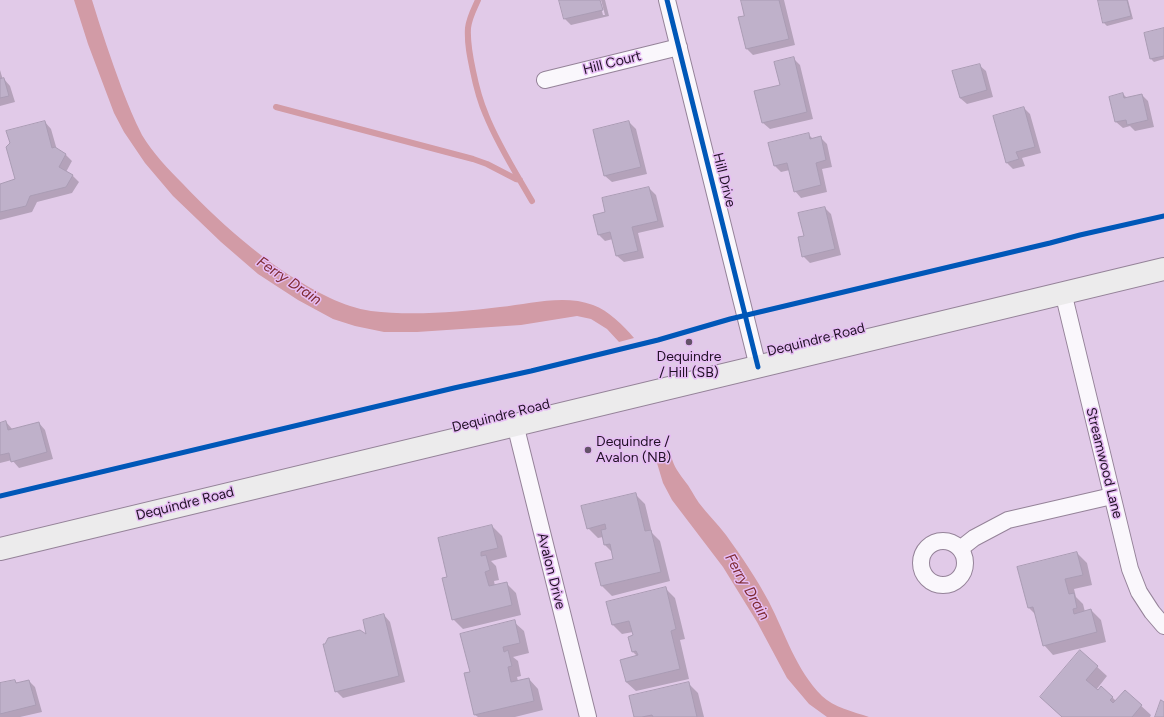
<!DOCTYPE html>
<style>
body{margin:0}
canvas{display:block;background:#e1cae8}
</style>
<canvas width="1164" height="717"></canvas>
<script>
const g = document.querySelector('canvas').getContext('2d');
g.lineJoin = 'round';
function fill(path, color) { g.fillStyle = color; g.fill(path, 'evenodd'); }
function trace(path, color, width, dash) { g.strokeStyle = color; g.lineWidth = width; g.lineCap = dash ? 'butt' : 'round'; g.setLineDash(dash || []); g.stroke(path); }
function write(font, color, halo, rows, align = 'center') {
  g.font = font + ' Figtree,sans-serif'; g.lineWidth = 3; g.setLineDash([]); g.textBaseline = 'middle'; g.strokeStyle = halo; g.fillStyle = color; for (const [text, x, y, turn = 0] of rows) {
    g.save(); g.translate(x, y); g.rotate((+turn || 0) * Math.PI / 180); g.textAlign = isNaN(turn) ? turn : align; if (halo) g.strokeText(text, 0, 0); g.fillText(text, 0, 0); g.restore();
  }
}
const water = new Path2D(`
 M74,0H92C101,30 111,59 122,89C128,104 134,120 142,135C153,153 168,169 183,184C226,229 274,271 330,298C343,304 357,309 371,311C412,316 459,312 500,307C530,304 564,294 593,305C609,311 623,325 634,338L619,342L607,329L591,319L577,316L521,325L417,332H384L355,326L333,319L298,300L258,274L221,242L173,196L145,163L124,132L114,113L88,44Z
 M670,451C673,465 676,469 684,480C690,487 694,496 699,503C707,514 718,524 726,535C741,556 757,579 769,602C785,633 796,670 822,696C833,707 854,712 869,717H827L809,704L787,678L757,622L723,567L672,500L663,483L654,453Z`);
const shadow = new Path2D(`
 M560,0H599L603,15H605L601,0H605L609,16L571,25L565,19Z
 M742,0H784L795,45L753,55L747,49L745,16Z
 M1099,0H1128L1133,19L1107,26L1104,23Z
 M1164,29V59L1154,62L1151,59Z
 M793,58L800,65L813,119L770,129L763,123Z
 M979,65L986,71L993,97L967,104L960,98Z
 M0,70L3,80L4,79L10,86L15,102L0,106Z
 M1123,94L1127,98L1142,95L1148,101L1154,127L1135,131L1130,126L1123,128L1116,122Z
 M1024,108L1030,114L1041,153L1022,158L1025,166L1013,169L1007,163Z
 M45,122L51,129L57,150L66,155L72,161L66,172L72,175L79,182L72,193L37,202L32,212L0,220V185L16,180Z
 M629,122L636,129L647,174L612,182L605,176Z
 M809,135L813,139L820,137L827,144L832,167L822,169L827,192L801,198L795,191L790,170L781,172L775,166Z
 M649,188L656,195L664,227L638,233L644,258L624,262L617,256L613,239L605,241L599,235L607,213Z
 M825,208L831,214L841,255L810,263L803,256L805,237Z
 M6,422L13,430L39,423L45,430L53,459L19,468L12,460L0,463V424Z
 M635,494L645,504L652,533L660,541L670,581L612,596L602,586L597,564L614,560L612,552L605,545L603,537L598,538L588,528Z
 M492,526L502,536L507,557L491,561L496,566L499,580L494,581L495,586L506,583L516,593L521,615L463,629L453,619L448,577Z
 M1077,553L1087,563L1092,585L1074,589L1076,597L1083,604L1085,612L1091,610L1101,620L1106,642L1053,655L1044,645L1037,616L1029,608Z
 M666,589L675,598L685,639L680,640L689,679L636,691L626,682L637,656L633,652L634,636L633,632L622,634L612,624Z
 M384,615L390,622L405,682L343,698L336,691L368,636Z
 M514,622L524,631L529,653L513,657L518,661L521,676L517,677L518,681L529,679L538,689L543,710L515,717H478L475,715L471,673Z
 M1081,652L1107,676L1096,690L1112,697L1116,701L1125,691L1151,715L1150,717H1062L1051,707L1041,697Z
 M15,681L18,684L29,681L35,687L42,712L20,717H0V684Z
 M688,683L698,693L704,717H635Z`);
const stream = new Path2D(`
 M478,0C474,9 469,18 468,28C467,43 470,57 473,71C476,86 480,101 486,115C498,145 516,173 532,201
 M276,107L473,159L487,164L516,179L520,180`);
const building = new Path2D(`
 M559,0H600L603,10L564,19Z
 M741,0H779L789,39L746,49L738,17L744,16Z
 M1098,0H1127L1131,16L1103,23Z
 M1164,28V56L1150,59L1144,33Z
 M794,57L807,112L762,123L754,91L780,85L774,62Z
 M980,64L987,90L960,98L952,71Z
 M4,78L9,96L0,98V79Z
 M1123,93L1124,98L1142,94L1148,120L1127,125L1126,120L1115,122L1109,97Z
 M1024,107L1035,147L1016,152L1019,159L1006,163L993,116Z
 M45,121L52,148L55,147L66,154L59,167L73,175L66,187L30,196L26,206L0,212V184L15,179L6,147L10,143L6,131Z
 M629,121L641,167L604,176L593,130Z
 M809,133L810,139L821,136L826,160L816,163L821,185L794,192L787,163L774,166L768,143Z
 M649,187L658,221L632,227L638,251L616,256L610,232L598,235L593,215L605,212L602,198Z
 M825,207L835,249L802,257L798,237L804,236L798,213Z
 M6,421L8,430L39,422L47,452L11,462L9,453L0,455V423Z
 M636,493L645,531L651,530L661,572L601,586L595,563L613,559L610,544L604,545L601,530L606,529L605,524L587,529L581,506Z
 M492,525L498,548L481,552V556L486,555L490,570L485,572L489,586L507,582L512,605L452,620L442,578L447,577L438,538Z
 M1077,552L1083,575L1065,579L1069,594L1074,593L1077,608L1073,609L1074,614L1091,609L1097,632L1043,646L1033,607L1028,608L1017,567Z
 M666,587L676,629L671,631L680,669L626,682L620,660L638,655L636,651L632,652L628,637L633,635L629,621L612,625L606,602Z
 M384,614L399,676L335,692L323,644H325L328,638L360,630L366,634L363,620Z
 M515,620L520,643L503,647L504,652L508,650L512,666L508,667L511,682L529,678L534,701L474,715L464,673L470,672L460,634Z
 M1080,650L1098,666L1086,680L1098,690L1101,686L1113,697L1110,700L1113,703L1125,690L1142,705L1132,717H1062L1040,697Z
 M15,680L16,683L29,680L36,705L0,714V683Z
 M689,682L697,717H653L652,715L642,717H634L629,696Z
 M1161,700L1164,702V717H1155Z`);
const minor = new Path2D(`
 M667,0L758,367
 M545,80L679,47
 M1063,292L1130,569L1139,592L1152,612L1164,626
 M515,424L588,717
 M921 563a22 22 0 1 1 44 0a22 22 0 1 1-44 0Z
 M960,549L974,538L1008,520L1112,496`);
const secondary = new Path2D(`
 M0,549L1164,269`);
const cycleway = new Path2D(`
 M667,0L758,367
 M0,496L454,388L531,371L658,340L730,319L1050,243L1080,235L1164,216`);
const markers = [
 [689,342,4,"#645269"],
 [588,450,4,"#645269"]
];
const streetNames = [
 ["Hill Court",612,63,-14],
 ["Hill Drive",724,180,76],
 ["Dequindre Road",816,340,-14],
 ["Dequindre Road",501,416,-14],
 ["Streamwood Lane",1104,463,76],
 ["Dequindre Road",185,504,-14],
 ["Avalon Drive",551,571,76]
];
const poiNames = [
 ["Dequindre",689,357],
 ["/ Hill (SB)",689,373],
 ["Dequindre /",596,442,"left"],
 ["Avalon (NB)",596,458,"left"]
];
const waterNames = [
 ["Ferry Drain",289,281,34],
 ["Ferry Drain",747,587,60]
];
fill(water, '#d29ba6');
fill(shadow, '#0003');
trace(stream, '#d29ba6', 6);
fill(building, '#bfb1ca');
trace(building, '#aa9cb4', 1);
trace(minor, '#958399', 18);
trace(secondary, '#958399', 24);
trace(minor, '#faf7fc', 16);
trace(secondary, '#ecebec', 22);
trace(cycleway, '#0057b8', 5);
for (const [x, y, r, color] of markers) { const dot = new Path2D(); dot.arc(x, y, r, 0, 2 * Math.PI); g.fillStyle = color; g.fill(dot); trace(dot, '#e7bdf5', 1.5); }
write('14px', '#201125', '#e7bdf5', streetNames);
write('14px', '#201125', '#e7bdf5', poiNames);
write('italic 15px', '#7e2b33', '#e7bdf5', waterNames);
</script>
